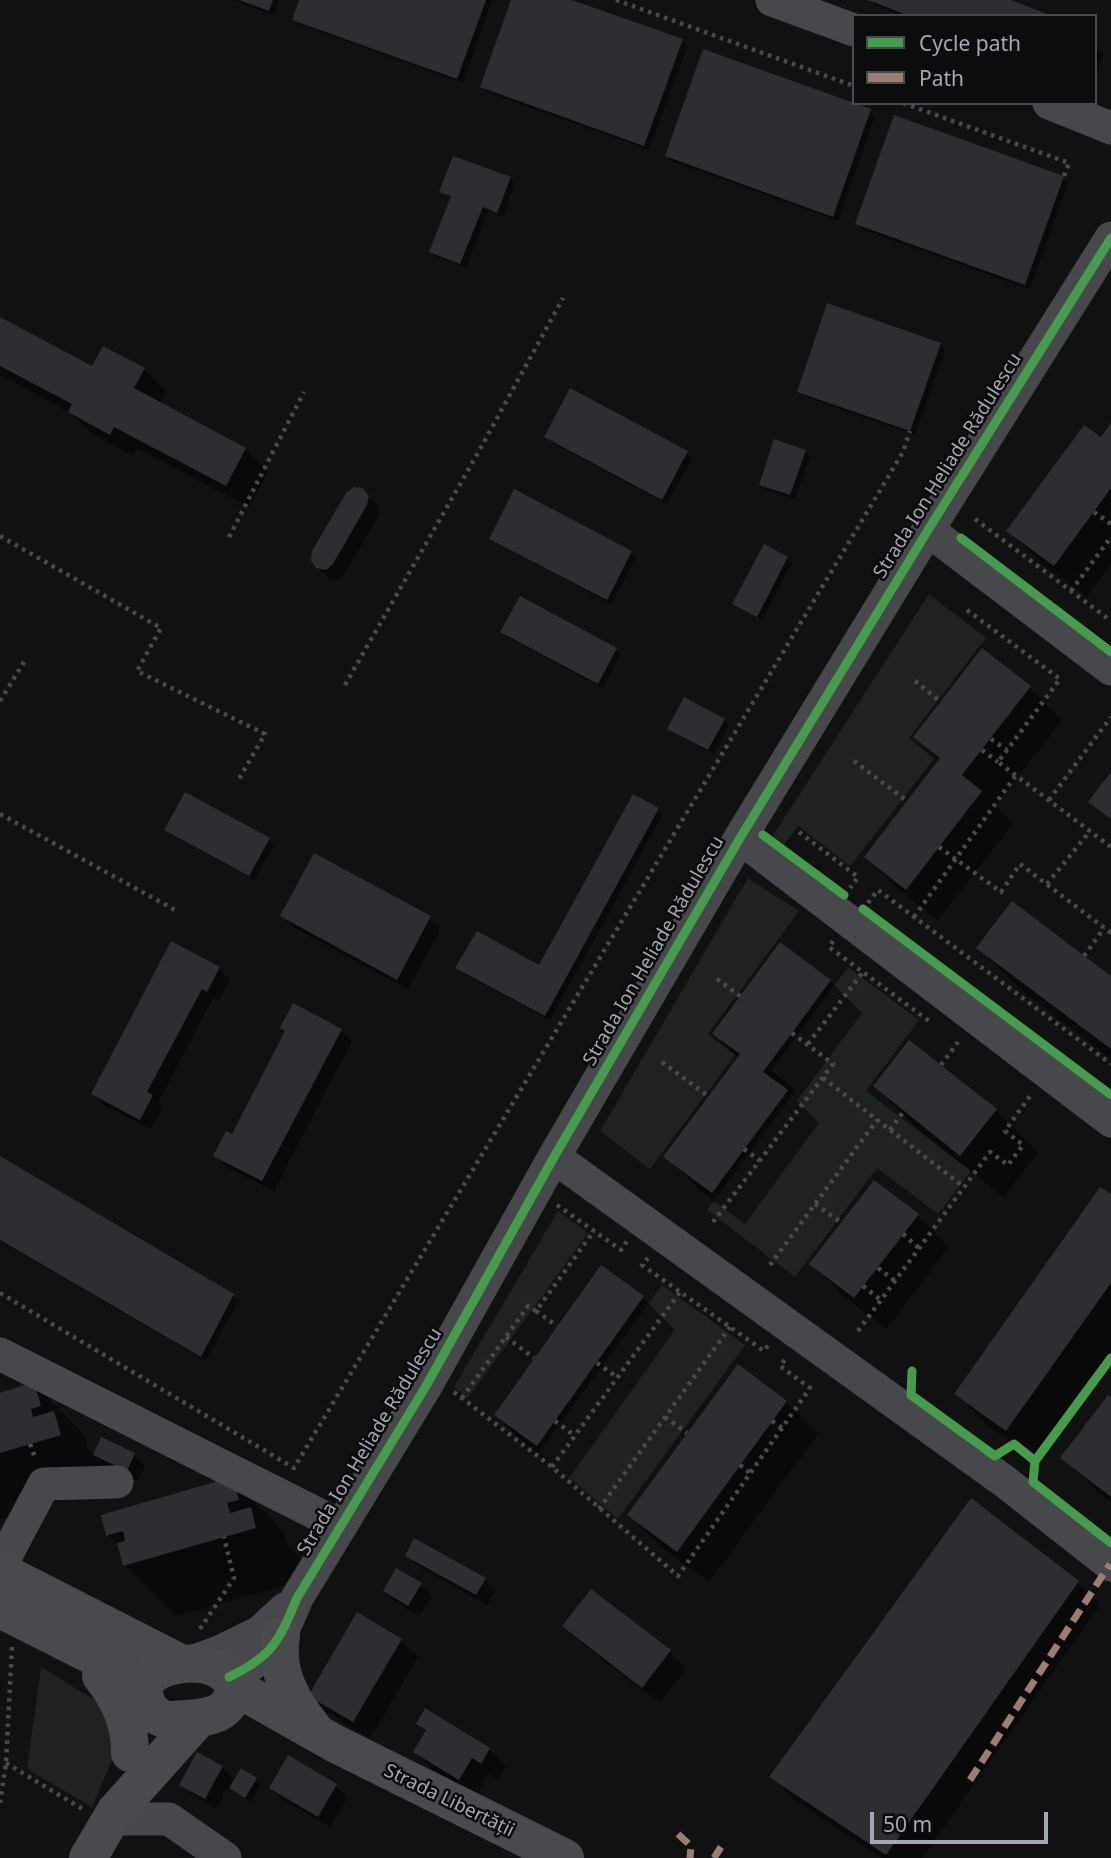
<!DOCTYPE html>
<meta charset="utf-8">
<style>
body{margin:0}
#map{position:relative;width:1111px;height:1858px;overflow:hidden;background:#111112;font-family:"Noto Sans",sans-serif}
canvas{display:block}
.legend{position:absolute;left:852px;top:14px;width:245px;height:91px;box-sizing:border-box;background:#0c0c0d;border:2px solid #494a4f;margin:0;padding:9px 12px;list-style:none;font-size:21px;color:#a4a8b1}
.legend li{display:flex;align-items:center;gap:14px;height:35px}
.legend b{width:35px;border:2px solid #494a4f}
.scale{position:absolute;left:870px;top:1812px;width:178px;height:32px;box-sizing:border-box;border:4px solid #a4a8b1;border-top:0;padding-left:9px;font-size:21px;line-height:24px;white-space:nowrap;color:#a4a8b1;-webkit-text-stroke:5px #0c0c0d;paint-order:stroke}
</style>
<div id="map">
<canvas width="1111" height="1858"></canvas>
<ul class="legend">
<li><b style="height:9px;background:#469c4c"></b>Cycle path</li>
<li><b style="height:9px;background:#9b7d72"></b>Path</li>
</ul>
<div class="scale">50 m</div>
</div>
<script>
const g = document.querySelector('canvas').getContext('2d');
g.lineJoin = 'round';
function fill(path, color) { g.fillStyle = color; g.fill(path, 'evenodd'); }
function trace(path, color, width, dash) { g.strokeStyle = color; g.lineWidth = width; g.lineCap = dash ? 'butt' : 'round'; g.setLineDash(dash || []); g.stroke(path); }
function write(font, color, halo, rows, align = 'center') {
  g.font = font + ' "Noto Sans",sans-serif'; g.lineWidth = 5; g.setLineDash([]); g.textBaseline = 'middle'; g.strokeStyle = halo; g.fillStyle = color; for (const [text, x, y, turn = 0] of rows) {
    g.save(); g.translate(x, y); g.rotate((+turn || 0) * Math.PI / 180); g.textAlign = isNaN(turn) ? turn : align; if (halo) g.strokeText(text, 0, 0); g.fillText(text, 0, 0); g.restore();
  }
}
const green = new Path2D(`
 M929,594L986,638L909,738L934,759L850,866L798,826L784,845L772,837Z
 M748,878L799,911L708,1034L735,1055L650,1169L600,1131Z
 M848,967L919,1020L866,1091L971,1171L938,1214L877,1168L795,1277L707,1210L796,1090L771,1070Z
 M558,1211L588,1233L468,1398L454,1387Z
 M662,1285L745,1345L618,1519L539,1452Z
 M41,1667L106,1707L112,1760L92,1807L27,1769Z`);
const shadow = new Path2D(`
 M232,0H279L274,15Z
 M301,0H492L463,83L299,24L294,19Z
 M513,0H567L682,41L687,46L649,150L487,92L482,87Z
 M871,0H1006L1048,16H904L876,5Z
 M1095,47L1104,53L1097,70L1095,69Z
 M870,111L875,116L838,221L672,161L667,156Z
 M510,178L515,184L503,217L488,211L466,268L436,256L431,251L452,198L441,191Z
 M1063,178L1068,183L1030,289L862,229L857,224Z
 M0,319L93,368L104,348L144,369L167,392L160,404L245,449L268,472L249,507L137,448L133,456L92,434L71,413L0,375Z
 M940,344L945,350L915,435L804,396L799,391Z
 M1111,426V564L1087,597L1041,563L1009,531L1101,440Z
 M546,437L687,453L692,458L667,504L551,442Z
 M805,452L810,457L795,499L766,489L761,484Z
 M362,490L379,508L378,517L344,575L338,580L330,579L318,567Z
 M491,538L631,552L636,557L612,604L496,543Z
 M787,558L792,563L762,620L735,603Z
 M502,632L616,649L621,654L603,688L507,637Z
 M982,651L1030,688L1062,720L995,806L1013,824L938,920L898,889L866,857L940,761L915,737Z
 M724,720L729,725L714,754L674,733L669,728Z
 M634,796L663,814L550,1020L462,973L457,968H540Z
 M167,830L269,840L274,845L255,880L172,835Z
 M282,916L429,918L441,929L408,989L293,927Z
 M979,948L1111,978V1058L1021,990Z
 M219,968L230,979L219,1001L213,998L158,1103L163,1107L151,1129L104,1105L93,1094Z
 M830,981L862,1013L797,1101L819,1123L745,1224L698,1189L666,1157L739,1058L714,1034Z
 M341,1030L352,1041L274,1191L227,1167L216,1156Z
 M875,1086L996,1111L1038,1153L1004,1197L918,1129Z
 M0,1158L233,1296L238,1301L206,1361L0,1241Z
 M1111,1196V1360L1039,1462L988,1426L956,1394Z
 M917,1215L949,1247L886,1329L844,1296L812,1264Z
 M601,1268L643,1298L675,1330L570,1477L528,1447L496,1415Z
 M34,1384L85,1436L89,1450L95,1455H134L145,1466L138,1481L104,1465L111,1486L0,1519V1395Z
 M1111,1400V1502L1094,1489L1063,1458Z
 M786,1402L818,1434L709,1582L661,1547L629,1515Z
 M232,1479L283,1531L288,1546L302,1560L307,1579L176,1616L125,1565L120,1547L108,1535Z
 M407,1555L485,1579L496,1590L487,1605L418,1566Z
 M1077,1582L1100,1605L922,1858H882L794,1799L772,1777Z
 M420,1585L432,1596L419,1616L396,1602L385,1591Z
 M564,1626L669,1651L686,1668L660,1703L581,1643Z
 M401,1641L418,1657L370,1738L327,1712L310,1695Z
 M418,1724L489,1749L506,1766L498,1779L489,1774L477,1795L432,1769L415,1752L427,1732Z
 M289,1757L336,1786L347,1797L330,1827L282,1799L271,1788Z
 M222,1767L235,1781L256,1780L261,1785L251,1802L229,1786L216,1809L193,1795L182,1784Z`);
const building = new Path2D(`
 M239,0H273L269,11Z
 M299,0H486L457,79L292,20Z
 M511,0H572L683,39L644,146L480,87Z
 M868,0H1011L1052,16H909Z
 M703,49L871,109L833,217L665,156Z
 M894,115L1064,176L1025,285L855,224Z
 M453,156L511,177L497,213L483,207L460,264L429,252L451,196L439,192Z
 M827,303L941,343L910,431L797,392Z
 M0,317L92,366L103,346L145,368L134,388L246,448L226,486L114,427L110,435L68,412L72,404L0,366Z
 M570,388L688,451L662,500L544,437Z
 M1111,423V488L1054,566L1006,531L1084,425L1101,437Z
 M774,439L806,450L790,495L759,485Z
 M354,487L363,488L369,496L367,505L333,564L326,570L316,568L311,561L312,551L346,493Z
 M514,489L632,551L607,600L489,539Z
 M764,544L788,557L757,617L732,604Z
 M520,596L617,648L598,684L500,632Z
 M982,648L1031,686L962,775L982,791L906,890L864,857L940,758L913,737Z
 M684,697L725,719L708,750L667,729Z
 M1111,772V819L1088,802Z
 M185,792L270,838L249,876L164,830Z
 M633,794L659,808L545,1016L455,968L477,931L539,965Z
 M314,853L431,916L397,980L280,916Z
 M1012,901L1111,976V1049L976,948Z
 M171,941L220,967L207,992L202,989L147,1092L153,1095L140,1120L91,1094Z
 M780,942L831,980L763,1072L788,1090L712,1193L663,1157L740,1054L712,1034Z
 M293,1003L342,1029L262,1181L213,1156L226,1131L232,1134L285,1031L280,1028Z
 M909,1040L997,1109L960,1156L873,1086Z
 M0,1156L234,1294L201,1357L0,1240Z
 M874,1180L919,1214L854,1298L809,1264Z
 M1100,1187L1111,1194V1283L1006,1431L954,1394Z
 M601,1265L644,1296L537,1446L494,1415Z
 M738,1364L787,1401L677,1552L627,1515Z
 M34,1382L41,1406L31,1409L33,1417L54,1411L61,1435L0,1453V1393Z
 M1108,1395L1111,1397V1497L1060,1458Z
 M101,1437L135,1453L127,1471L93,1455Z
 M232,1477L239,1500L227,1503L230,1513L251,1507L256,1528L123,1566L117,1543L125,1541L123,1531L106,1536L101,1515Z
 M971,1498L1079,1581L886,1855L769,1777Z
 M414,1538L486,1578L476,1595L405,1556Z
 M396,1568L422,1583L408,1606L383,1591Z
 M591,1589L671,1650L642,1688L562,1626Z
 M357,1612L402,1639L353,1722L308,1696Z
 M425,1708L490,1748L481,1764L472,1758L459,1780L413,1752L426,1730L416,1724Z
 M197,1752L223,1766L205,1799L179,1785Z
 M288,1755L337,1784L318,1817L269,1788Z
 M241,1768L257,1778L245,1798L229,1788Z`);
const path = new Path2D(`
 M616,0L854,86
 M903,103L1069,163L1064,176
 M1094,512L1111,524
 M975,519L1111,621
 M0,536L161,628L137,671L265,734L239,779
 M229,537L304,392
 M1071,591L1111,537
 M967,610L1060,679L998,762L1111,847
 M915,681L941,702
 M345,685L479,451L563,298
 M0,701L24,662
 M991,739L1007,750
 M982,750L998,762
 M854,761L907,801
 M1049,800L1111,717
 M0,814L177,911
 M799,832L858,877L850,888
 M939,847L1001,892L1020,864L1111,933
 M1047,884L1090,831
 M868,903L878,890L1111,1064
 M914,917L1016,775
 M833,941L829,947L929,1021
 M1084,956L1104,928
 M717,979L740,996
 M808,1044L863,972
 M662,1062L708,1096
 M941,1065L958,1042
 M823,1078L964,1187
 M890,1130L904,1111
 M744,1149L760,1161
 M815,1204L842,1223
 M557,1205L621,1250L627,1241
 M713,1222L833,1064L792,1033
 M903,1234L919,1248
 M648,1258L642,1265L764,1351L769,1344
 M770,1265L877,1120
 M878,1268L895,1281
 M863,1286L881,1300
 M0,1293L294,1468L903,452L910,431
 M536,1311L557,1326
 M858,1331L990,1152L1008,1165L1023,1145L1005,1131L1030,1096L1029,1095
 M506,1337L534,1358
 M597,1363L617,1377
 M454,1392L552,1467L678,1576L810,1388L780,1366L787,1357
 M462,1398L528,1306L536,1311L594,1231
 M665,1417L687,1433
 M555,1421L575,1436
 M772,1421L782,1428
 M30,1444L36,1460
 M740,1465L750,1473
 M552,1467L680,1292
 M599,1509L730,1327
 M200,1629L234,1578L224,1537
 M6,1763L84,1810
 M0,1803L6,1763L12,1647`);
const minor = new Path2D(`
 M772,0L854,30
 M1049,103L1111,128
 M928,530L1111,669
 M740,838L1111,1121
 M554,1157L1004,1481L1111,1565
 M0,1354L341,1526
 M0,1567L44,1484L117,1482
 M189,1663L219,1652L260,1632L285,1609
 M229,1677C273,1656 279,1641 297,1598L426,1386L554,1157L740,838L928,530L1111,238
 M111,1819H169L225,1858`);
const major = new Path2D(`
 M0,1571L182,1664
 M0,1609L113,1666L143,1695
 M281,1636C275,1672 291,1701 313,1728
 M182,1664C204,1662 224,1666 235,1687C230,1715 211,1717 186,1719C179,1719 170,1721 164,1719C145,1713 137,1688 152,1675C160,1668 172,1666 182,1664Z
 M101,1676C120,1700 130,1723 130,1753
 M235,1687L334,1743L565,1858
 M88,1858L115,1812L199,1718`);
const quiet = new Path2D(`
 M970,1780L1110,1564
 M678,1834L691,1846L690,1858
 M714,1858L721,1847`);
const cycleway = new Path2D(`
 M961,538L1111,652
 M763,835L844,895
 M863,909L1111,1095
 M912,1371L911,1395L995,1456L1014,1444L1035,1461L1033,1482L1111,1543
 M1035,1461L1111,1358
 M229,1677C273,1656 279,1641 297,1598L426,1386L554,1157L740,838L928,530L1111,238`);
const streetNames = [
 ["Strada Ion Heliade Rădulescu",948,466,-58],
 ["Strada Ion Heliade Rădulescu",654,951,-60],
 ["Strada Ion Heliade Rădulescu",370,1442,-59],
 ["Strada Libertății",449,1801,26]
];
fill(green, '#1e231f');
fill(shadow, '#0007');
fill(building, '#2d2e2f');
trace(path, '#494a4d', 4.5, [3.5, 5]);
trace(minor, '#47484b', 33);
trace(major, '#4a4a4d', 38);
trace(quiet, '#9b7d72', 7, [14, 7]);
trace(cycleway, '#469c4c', 9);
write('19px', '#a4a8b1', '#0c0c0d', streetNames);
</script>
